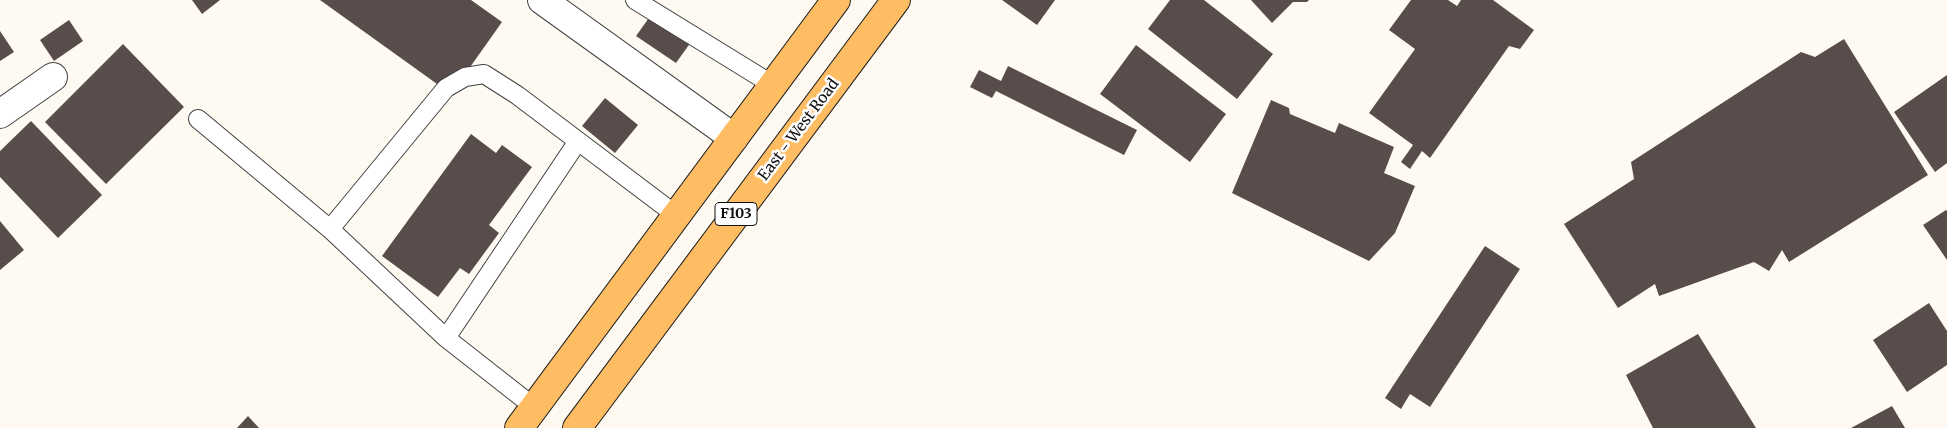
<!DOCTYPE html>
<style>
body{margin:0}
canvas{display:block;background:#fffaf1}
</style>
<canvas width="1947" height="428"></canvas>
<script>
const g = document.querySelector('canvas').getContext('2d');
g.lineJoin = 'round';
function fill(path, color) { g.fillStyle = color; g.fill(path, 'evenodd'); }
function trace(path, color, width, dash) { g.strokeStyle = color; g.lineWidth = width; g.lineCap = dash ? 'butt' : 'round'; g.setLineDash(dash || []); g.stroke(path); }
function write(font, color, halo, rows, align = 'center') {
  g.font = font + ' Merriweather,serif'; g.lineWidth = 5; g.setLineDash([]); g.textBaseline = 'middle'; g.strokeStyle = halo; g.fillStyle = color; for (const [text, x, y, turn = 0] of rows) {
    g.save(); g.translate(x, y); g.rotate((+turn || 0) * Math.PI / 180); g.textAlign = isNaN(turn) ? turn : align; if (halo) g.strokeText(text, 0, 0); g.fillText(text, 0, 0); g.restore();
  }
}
const building = new Path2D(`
 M192,0H220L202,14Z
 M320,0H471L502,22L451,94Z
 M1002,0H1055L1037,25Z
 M1170,0H1204L1273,54L1237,99L1148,29Z
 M1251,0H1309L1307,2H1293L1272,23Z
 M1411,0H1448L1457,6L1461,0H1493L1534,30L1520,49L1509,46L1430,158L1422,151L1410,169L1401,162L1413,145L1369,113L1415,49L1389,30Z
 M651,15L691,42L676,63L636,36Z
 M69,20L83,41L54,61L40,40Z
 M0,31L14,52L0,61Z
 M1844,39L1928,175L1789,262L1782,250L1769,271L1754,262L1659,296L1655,284L1618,308L1564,224L1634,179L1631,162L1801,52L1815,57Z
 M123,44L184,107L106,184L45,122Z
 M1136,45L1226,114L1190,162L1100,94Z
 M1008,66L1137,130L1124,155L996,91L992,98L970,87L979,70L1001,81Z
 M1947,75V163L1935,172L1894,112Z
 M605,98L638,125L615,153L582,126Z
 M1271,100L1289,108L1290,114L1335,133L1339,123L1394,147L1384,173L1415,186L1395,233L1369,261L1232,193Z
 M31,121L102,195L58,238L0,177V151Z
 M471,134L496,153L502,145L532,167L489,225L499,233L469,274L460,268L438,297L382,256Z
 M1946,210L1947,211V260L1923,225Z
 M0,221L24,250L0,270Z
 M1485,246L1520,269L1430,407L1410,394L1401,409L1385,398Z
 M1929,303L1947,331V365L1907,392L1873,340Z
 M1698,334L1756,428H1653L1626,375Z
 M1892,406L1905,428H1851Z
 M248,416L259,428H237Z`);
const lane = new Path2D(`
 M635,0L773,85
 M198,119L330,229L446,338L534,407
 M330,229L446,88L465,77L484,74L517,95L676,215
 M446,338L578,141`);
const street = new Path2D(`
 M542,0L734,138
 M0,114L53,77`);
const primary = new Path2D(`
 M519,428L836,0
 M577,428L896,0`);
const shields = [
 [736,214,42]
];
const shieldNames = [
 ["F103",736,214]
];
const streetNames = [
 ["East - West Road",799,130,-53]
];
fill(building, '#584d4b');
trace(lane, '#424242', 20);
trace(street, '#424242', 30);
trace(primary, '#202020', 30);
trace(lane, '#fff', 18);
trace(street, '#fff', 28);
trace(primary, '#febd62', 28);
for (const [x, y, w] of shields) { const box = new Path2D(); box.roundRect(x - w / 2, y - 11.5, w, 23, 4); g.fillStyle = '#fff'; g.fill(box); trace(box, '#0f0f0f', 1); }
write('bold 14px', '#0f0f0f', null, shieldNames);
write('15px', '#0f0f0f', '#fff', streetNames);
</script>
